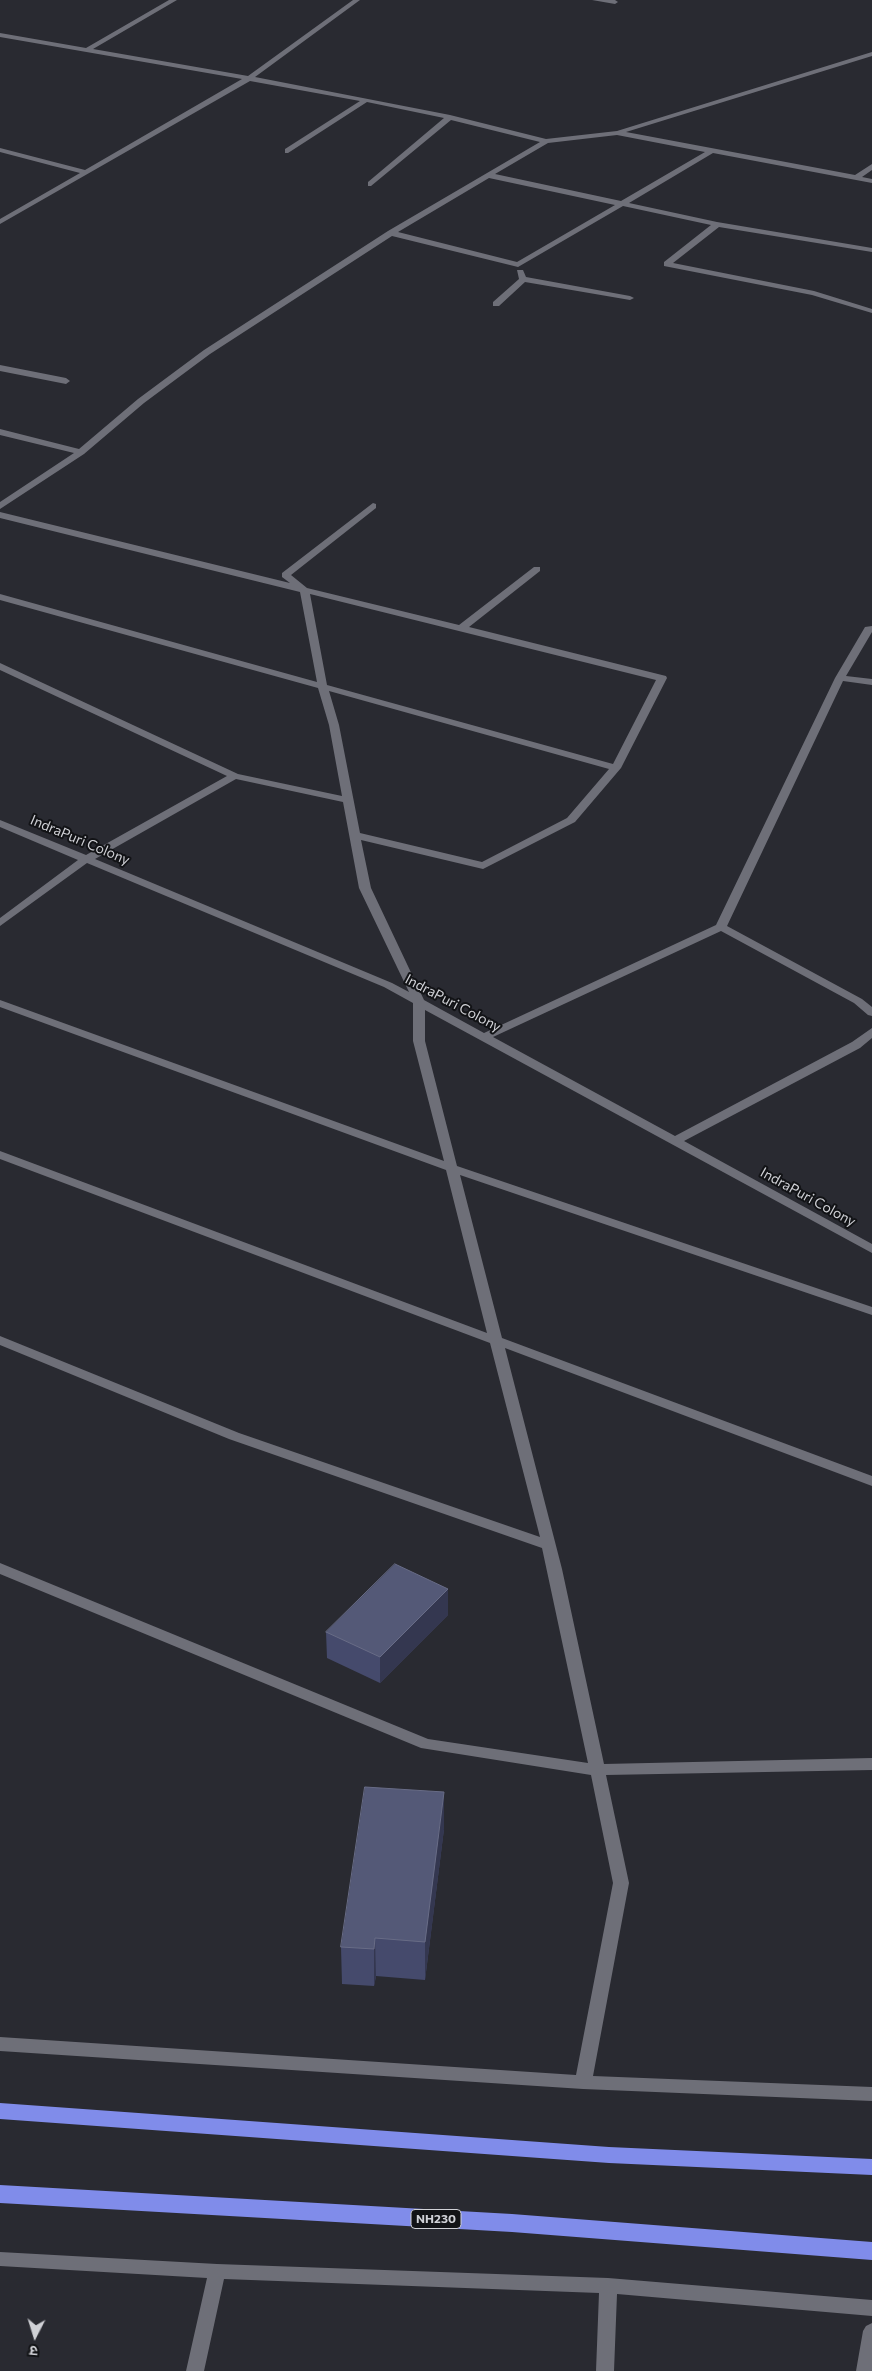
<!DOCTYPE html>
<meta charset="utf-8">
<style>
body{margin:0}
#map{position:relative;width:872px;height:2371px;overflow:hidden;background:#292a31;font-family:Commissioner,"Noto Sans Devanagari",sans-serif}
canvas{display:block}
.north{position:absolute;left:10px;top:2311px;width:50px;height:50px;-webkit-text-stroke:4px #121316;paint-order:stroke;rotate:185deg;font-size:14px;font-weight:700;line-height:20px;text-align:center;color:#d0d1d6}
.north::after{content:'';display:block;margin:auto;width:18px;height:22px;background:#d0d1d6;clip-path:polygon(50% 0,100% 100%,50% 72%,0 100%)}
</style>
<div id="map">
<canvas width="872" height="2371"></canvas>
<div class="north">उ</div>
</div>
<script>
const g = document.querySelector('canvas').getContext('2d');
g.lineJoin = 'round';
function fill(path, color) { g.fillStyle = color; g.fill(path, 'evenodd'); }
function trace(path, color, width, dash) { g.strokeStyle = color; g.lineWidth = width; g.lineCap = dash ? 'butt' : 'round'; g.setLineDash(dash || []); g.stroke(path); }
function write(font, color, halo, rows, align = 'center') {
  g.font = font + ' Commissioner,sans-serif'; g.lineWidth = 4; g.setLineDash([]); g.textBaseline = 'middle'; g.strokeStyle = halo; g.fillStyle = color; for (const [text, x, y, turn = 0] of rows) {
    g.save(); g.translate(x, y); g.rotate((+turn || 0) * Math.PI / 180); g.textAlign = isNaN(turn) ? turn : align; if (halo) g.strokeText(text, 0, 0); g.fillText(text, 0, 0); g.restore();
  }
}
const minor = new Path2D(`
 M169,0H177L93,49L248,76L353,0H360L255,77L450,115L546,139L617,131L872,52V56L626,132L855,175L872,164V170L862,177L872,179V183L713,153L629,203L717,222L872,248V252L719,227L673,263L814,291L872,309V313L812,295L664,266V262L711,225L623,206L518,267L392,236L210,354L144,403L84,454L0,509V502L74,453L0,435V429L79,449L138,399L204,350L388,231L540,142L451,120L371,186H368V182L444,118L367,102L288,153H285V149L360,101L250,81L0,224V219L80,173L0,152V148L85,170L242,79L0,37V33L86,48ZM617,135L705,152L621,201L495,174L548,143ZM489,178L615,205L517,262L398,232Z
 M592,0H615L618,2L615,4Z
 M517,270H523L526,277L630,296L634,298L630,300L525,282L499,306H493V302L519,279Z
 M0,365L66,378L70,381L66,384L0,371Z
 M373,503L376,504V508L291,575L307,588L459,625L534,567H540V571L469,627L666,676L667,678L621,768L575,822L483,869L361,840L371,888L424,1000L484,1033L716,925L835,678L865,627L872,626V632L846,676L872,679V685L843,681L727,926L862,999L872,1007V1016L868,1015L854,1003L721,931L493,1037L675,1136L852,1042L872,1028V1038L860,1048L684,1141L872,1244V1253L425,1010V1041L457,1166L872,1307V1315L460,1175L502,1338L872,1476V1486L505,1348L562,1569L604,1764L872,1758V1770L606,1775L629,1883L593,2076L872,2087V2101L583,2089L0,2051V2037L576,2075L613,1883L591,1775L421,1748L0,1574V1563L428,1739L588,1763L542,1548L229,1439L0,1345V1336L239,1433L540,1537L490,1343L0,1159V1151L487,1333L446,1170L0,1007V1000L444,1161L413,1041V1003L384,987L87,863L0,926V918L78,860L0,827V820L86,855L227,776L0,670V663L238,774L342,796L329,725L318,688L0,600V594L317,682L300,592L0,518V512L290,583L282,577V573ZM310,594L656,680L613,764L327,685ZM329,691L609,769L567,818L482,862L360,833L339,725ZM236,779L343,802L359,888L409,992L392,983L95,859Z
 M0,2252L217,2264L608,2278L872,2300V2316L617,2294L614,2371H596L599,2293L224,2279L204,2371H186L207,2278L0,2266Z
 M872,2323V2371H856L863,2331L866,2326Z`);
const highway = new Path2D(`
 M0,2103L609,2147L872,2159V2175L609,2163L0,2119Z
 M0,2185L512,2214L872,2242V2260L512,2232L0,2203Z`);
const wall = new Path2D(`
 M448,1615L380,1683L327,1658L326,1632Z
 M444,1829L425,1980L376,1976L374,1986L342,1984L341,1947Z`);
const shadedWall = new Path2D(`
 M448,1589V1615L380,1683V1657Z
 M444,1792V1829L425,1980V1942Z
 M375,1938L376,1976L374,1986V1949Z`);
const building = new Path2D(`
 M395,1564L448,1589L380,1657L326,1632Z
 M365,1787L444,1792L425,1942L375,1938L374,1949L341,1947Z`);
const shields = [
 [436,2219,50]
];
const shieldNames = [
 ["NH230",436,2219]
];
const streetNames = [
 ["IndraPuri Colony",80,840,23],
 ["IndraPuri Colony",453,1003,28],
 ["IndraPuri Colony",808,1197,29]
];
fill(minor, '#6e6f78');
fill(highway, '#808cea');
fill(wall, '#454a6c');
fill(shadedWall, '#343750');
fill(building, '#545977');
trace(building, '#686c86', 1);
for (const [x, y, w] of shields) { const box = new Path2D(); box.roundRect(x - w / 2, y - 9.5, w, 19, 4); g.fillStyle = '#121316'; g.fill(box); trace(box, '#d0d1d6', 1); }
write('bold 12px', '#d0d1d6', null, shieldNames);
write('14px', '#d0d1d6', '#121316', streetNames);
</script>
